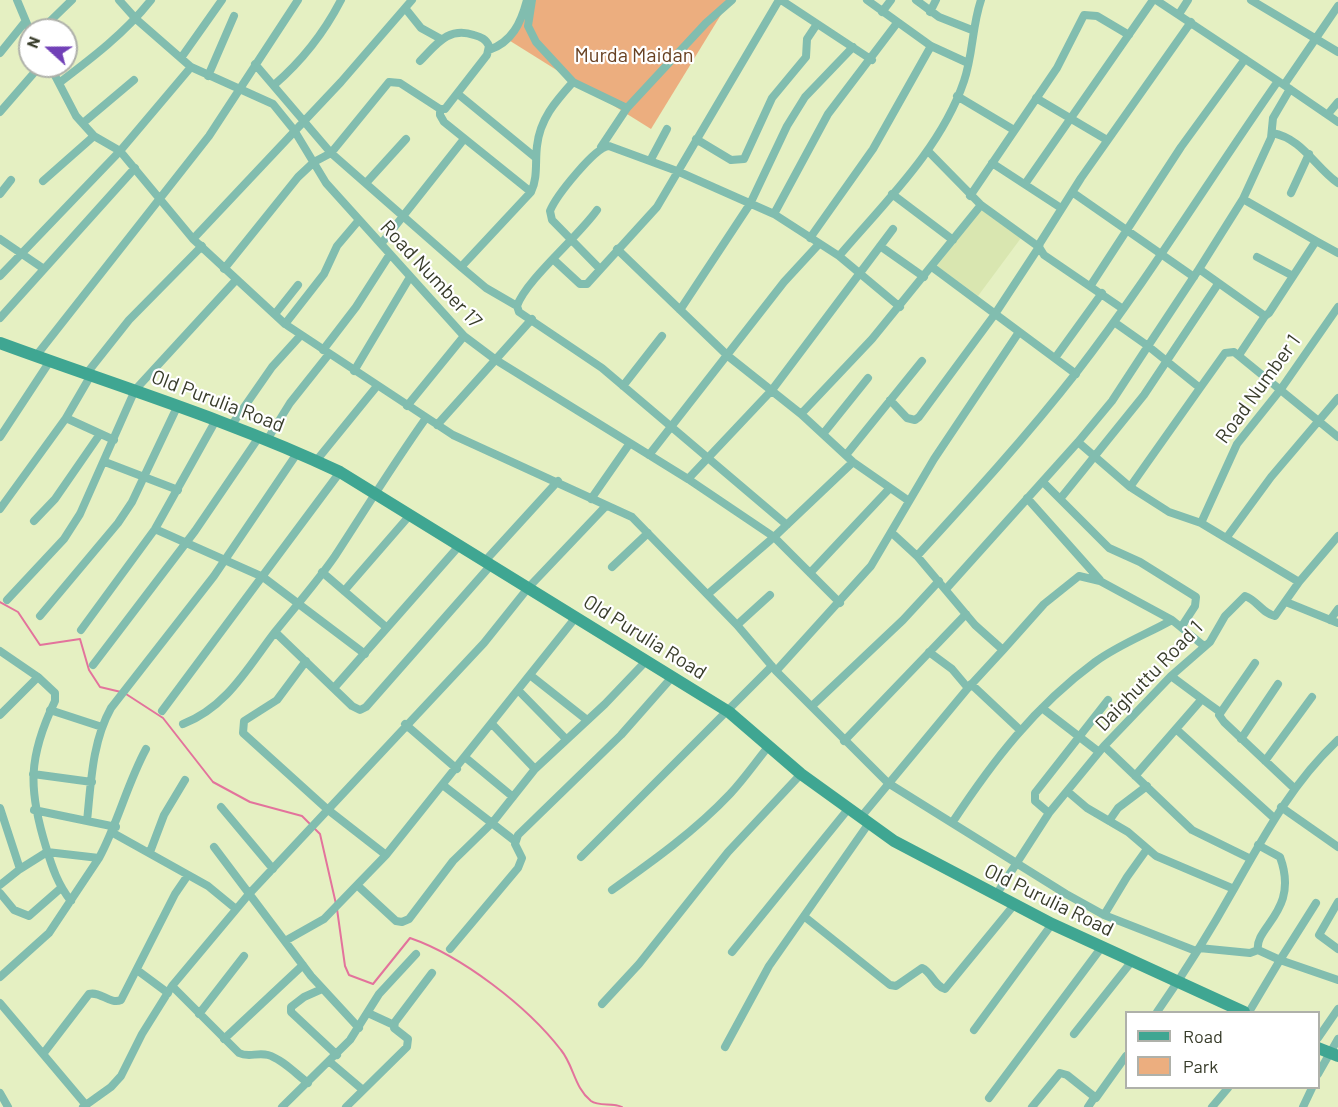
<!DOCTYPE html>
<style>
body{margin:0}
#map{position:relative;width:1338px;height:1107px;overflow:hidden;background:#e5f0c2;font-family:Barlow,sans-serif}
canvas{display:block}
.legend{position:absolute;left:1125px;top:1011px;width:195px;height:78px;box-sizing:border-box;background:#fff;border:2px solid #afb1aa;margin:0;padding:8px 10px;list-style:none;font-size:18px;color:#383c2a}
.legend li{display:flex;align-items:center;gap:12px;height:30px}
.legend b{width:30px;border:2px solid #afb1aa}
.north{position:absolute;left:18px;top:18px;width:60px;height:60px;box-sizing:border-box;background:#fff;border:2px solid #afb1aa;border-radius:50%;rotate:291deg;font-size:16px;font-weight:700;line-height:24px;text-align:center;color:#383c2a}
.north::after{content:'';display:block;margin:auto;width:21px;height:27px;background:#7140b7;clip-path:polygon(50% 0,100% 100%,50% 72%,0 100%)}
</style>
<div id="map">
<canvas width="1338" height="1107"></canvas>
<ul class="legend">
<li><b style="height:8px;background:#3fa692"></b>Road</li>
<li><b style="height:16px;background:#ecae7f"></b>Park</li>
</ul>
<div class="north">N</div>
</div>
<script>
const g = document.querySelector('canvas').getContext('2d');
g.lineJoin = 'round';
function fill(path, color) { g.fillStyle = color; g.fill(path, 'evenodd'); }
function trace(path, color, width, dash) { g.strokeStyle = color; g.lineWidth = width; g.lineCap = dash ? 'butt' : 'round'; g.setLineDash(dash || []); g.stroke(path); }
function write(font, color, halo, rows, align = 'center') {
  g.font = font + ' Barlow,sans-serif'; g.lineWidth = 4.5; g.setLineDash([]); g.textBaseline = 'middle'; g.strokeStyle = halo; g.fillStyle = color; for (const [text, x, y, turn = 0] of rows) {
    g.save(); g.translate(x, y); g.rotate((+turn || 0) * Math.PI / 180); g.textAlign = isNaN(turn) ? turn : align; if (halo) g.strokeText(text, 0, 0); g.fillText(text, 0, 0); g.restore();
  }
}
const built = new Path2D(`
 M980,209L1021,238L978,296L937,266Z`);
const green = new Path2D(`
 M532,0H730L651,129L507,39Z`);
const stream = new Path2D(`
 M0,602L18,612L40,645L80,639L89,670L100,687L121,692
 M126,694L163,718L213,782L250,802L302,816L320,834L336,904
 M337,909L345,966L349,975L373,984L410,938C462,956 527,1006 561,1050C574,1066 574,1087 591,1101C599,1107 613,1102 622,1107`);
const street = new Path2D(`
 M17,0L30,31
 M119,0L136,19L191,67L273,104L294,130L326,183L464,336L496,360L688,479L774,537L840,603
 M532,0L528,26L536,42L573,82L627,108
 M781,0L872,60
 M867,0L931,46L968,63
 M916,0L939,17L972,30
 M1156,0L1278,81
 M1251,0L1338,52
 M1338,6L1284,85L1338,122
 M405,8L421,28L441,39
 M882,12L891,0
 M930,12L936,0
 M1179,14L1188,0
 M41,30L72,0
 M489,50C512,42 521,23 527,0
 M0,53L25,22
 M181,58L222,0
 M255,64L331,153L461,267L486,288L517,306
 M50,66L76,116L94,136L120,151L193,239L285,324L453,435L632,517L737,625L776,671L888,783L1066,894L1104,915L1196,951L1199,948L1250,953L1258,950
 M208,76L234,16
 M59,83C92,58 125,33 151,0
 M274,85C302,61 324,33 341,0
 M458,94L536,158
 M957,96L1014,130
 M1036,98L1107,140
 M440,109V115L444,122L531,192
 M0,112L40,66
 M1328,114L1338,102
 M83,123L134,80
 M1272,133C1302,138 1315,167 1338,183
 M696,139L731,160L744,159L772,98L806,57L807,39L817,24
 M601,147L627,108L706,23L732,0
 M650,161L667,129
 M992,163L1061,208
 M43,181L94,136
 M366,183L406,139
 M1025,184L1153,0
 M1072,192L1194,277
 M1291,193L1309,154
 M0,194L11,180
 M892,194L953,240
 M970,196L1057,68L1084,15L1097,16L1129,35
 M1243,199L1271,138L1273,118L1290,89
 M597,210C578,237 526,280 517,306L519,312L602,368L787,525
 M774,214L828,114L897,23
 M810,238L873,149L931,46
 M0,239L44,269
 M193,239L341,82L412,0
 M381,244L464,139
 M880,246L924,277
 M617,249L728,356L801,414L853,462L909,501
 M839,256C884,203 941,149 964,81C973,55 972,26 981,0
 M1257,257L1293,276
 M554,260L580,284H587L657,207L779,0
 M461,267L531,192C538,178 535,162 537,146C540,119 555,102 573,82
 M932,267L1076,374
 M224,269L298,177L314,162L331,153L389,82L400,83L440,109H445L487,55L489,46C486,39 481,37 474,35C448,26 436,45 420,61
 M600,269L552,220L550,211C556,196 595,147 609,146L677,171L774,214L839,256L900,307
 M1199,269L1243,199L1316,241
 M0,276L120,151L191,67
 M1091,285L1181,147L1245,59
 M1123,309L1044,255L1039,247L1040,243L1081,178L1191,22
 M680,310L750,204L787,126L805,97L853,47
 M275,314L298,285
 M0,318L135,168
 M285,324L324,274L337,246L359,220
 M323,350L356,307L390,254
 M1239,355L1265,316
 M36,356L209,136L298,0
 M1055,358L1102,293
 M354,371L410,277
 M87,373L129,320L202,246
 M623,386L662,336
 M1200,388L1225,353L1234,352L1338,437
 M890,400L907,418L915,420L919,417L995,314L1039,247L981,205L928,151
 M407,406L464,336
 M801,414L872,339L981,205
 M66,418L114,440
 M437,425L532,319
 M231,426L272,367L301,335
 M823,434L868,378
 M0,437L50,361
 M267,440L290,403L329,354
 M1078,442L1130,487
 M649,455L784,282L819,244
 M846,455L922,361
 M316,461L377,386
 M105,462L178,490
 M688,479L772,390L893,229
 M1043,482L1109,548L1140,562L1196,597L1195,606L1182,626
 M1027,498L1100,580
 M591,499L630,443
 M1060,499L1144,395L1218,284
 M0,509L66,418L91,375
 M34,521L55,499L100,434
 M1201,523L1169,512L1130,487L1200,388L1148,346L1199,269L1265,316L1269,313L1316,241L1338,253
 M155,529L263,577L365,654
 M892,533L917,556
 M1227,537L1271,477L1338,398
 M485,561L558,481
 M612,567L648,533
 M322,572L386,627
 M810,573L889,489
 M1299,582L1201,523L1237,444L1281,389L1338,307
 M946,589L1078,442L1112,401L1148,346L1114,322
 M344,591L410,515
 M708,594L774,537L853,462
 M7,600L64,539L80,514L135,390L236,280
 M1286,602L1338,623
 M40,616L118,523L132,502L178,405
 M1330,620L1338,609
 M737,625L770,595
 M81,630L155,529L216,420
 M275,632L352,706L360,710L366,707L491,565
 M1003,650L1044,604L1079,576L1100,581L1172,620
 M0,651L38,677L55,693V701C28,757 28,789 46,847C52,867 58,885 71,901
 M929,652L952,669L968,688
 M306,661L277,700L244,721L243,733L327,809L386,855
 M1255,663L1219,715L1224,722L1295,789
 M93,665L195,531L259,437
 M776,671L871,566L934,459L1019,332
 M530,675L587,720
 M971,684L1020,730
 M334,688L459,546
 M518,690L566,739
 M1202,699L1220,712
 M812,706L903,620L939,581
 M1042,708L1099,752
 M50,710L102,727
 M162,711L340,472
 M0,715L38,677
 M183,724C227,707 248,667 275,632C295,607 317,582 335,556C365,510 394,463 426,418
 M405,724L457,769
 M492,724L535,769
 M1176,729L1274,818
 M1241,739L1278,684
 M844,741L966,614
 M1104,746L1192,830L1251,859
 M466,758L513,797
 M1265,761L1312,697
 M33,774L92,782
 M1135,776L1202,699L1171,676
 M444,786L515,841
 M1067,791L1087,808L1128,832L1156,856L1234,889
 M221,807L273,869
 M1281,807L1338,847
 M0,808L20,869L47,852L99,858L49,933L0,977
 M34,810L116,827
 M1049,813L1035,801V793L1108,700
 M861,817L968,688L1003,650L975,625L917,556C972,496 1026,437 1076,373C1148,280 1210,178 1278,81L1284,85
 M87,821C91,783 92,742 111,708L214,576L298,452
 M1109,821L1118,808L1147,786
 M952,823C993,761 1034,707 1095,662C1118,645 1147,634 1172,620L1204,646
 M113,833L208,886L236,909
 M1258,845L1280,857C1300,911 1254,927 1258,950L1280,960L1316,903
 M214,847L311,976L359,1028
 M150,852L164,815L185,780
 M581,857L772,666
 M99,858C118,823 127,784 146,749
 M0,885L20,869
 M357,885L396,921L402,922L409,919L453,861L493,822L535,769L605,704L647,660
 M612,890C653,861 695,831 730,794C744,779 755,763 768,747
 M0,893L14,910L29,916L61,888
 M996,895L1049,813L1104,746L1171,676L1210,642L1225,616L1245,596C1257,600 1263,614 1275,616L1299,582L1338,536
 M1338,902L1319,935L1338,949
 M1104,915L1127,877L1147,849
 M805,917L890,985L896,986L922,968C932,972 934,986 945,989L1014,905
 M285,941L324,919L386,855L576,617
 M450,949L518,868L522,858L515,844L518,835L621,735L673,676
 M732,952L849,808
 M137,970L168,993
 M172,986L239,1053C249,1058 257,1052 268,1055C282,1059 296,1074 308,1083
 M322,989L304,997L291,1007V1012L337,1055
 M0,1003L86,1105
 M602,1004L639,964L728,852L801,774
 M1157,1012C1185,972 1211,930 1235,887C1265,834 1293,782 1338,740
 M1249,1012L1280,960L1338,980
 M368,1013L394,1025
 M199,1014L244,956
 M974,1030L1052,924
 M1074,1034L1132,961
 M1318,1038L1338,1009
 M224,1039L303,965
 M725,1047L769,966L869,823
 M43,1054L89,994C101,991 110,1005 121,1000L175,894L188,875
 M330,1062L363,1090
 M1318,1074L1338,1039
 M0,1093L8,1107
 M989,1098L1101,948
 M83,1107L111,1087L121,1076L142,1034L172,986L249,894L484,643L528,588L605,507
 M282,1107L350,1040L379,994L416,954
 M346,1107L407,1047L408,1039L394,1028L395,1022L432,973
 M1032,1107L1060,1073L1067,1075L1096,1098L1126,1056
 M1088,1107L1094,1098
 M1212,1107L1228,1088
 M1303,1107L1312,1088`);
const secondary = new Path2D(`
 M0,343C114,385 230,420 340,472L729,712L801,774L894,841L1052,924L1244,1012
 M1318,1048L1338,1056`);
const parkNames = [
 ["Murda Maidan",634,55]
];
const streetNames = [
 ["Road Number 17",431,274,47],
 ["Road Number 1",1258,389,-54],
 ["Old Purulia Road",218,401,21],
 ["Old Purulia Road",645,637,32],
 ["Daighuttu Road 1",1149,676,-46],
 ["Old Purulia Road",1049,900,26]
];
fill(built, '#d9e6b0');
fill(green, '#ecae7f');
trace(stream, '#e3739c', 2);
trace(street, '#81bdaf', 8);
trace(secondary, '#3fa692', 12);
write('20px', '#684122', '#fff', parkNames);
write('20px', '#383c2a', '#fff', streetNames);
</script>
